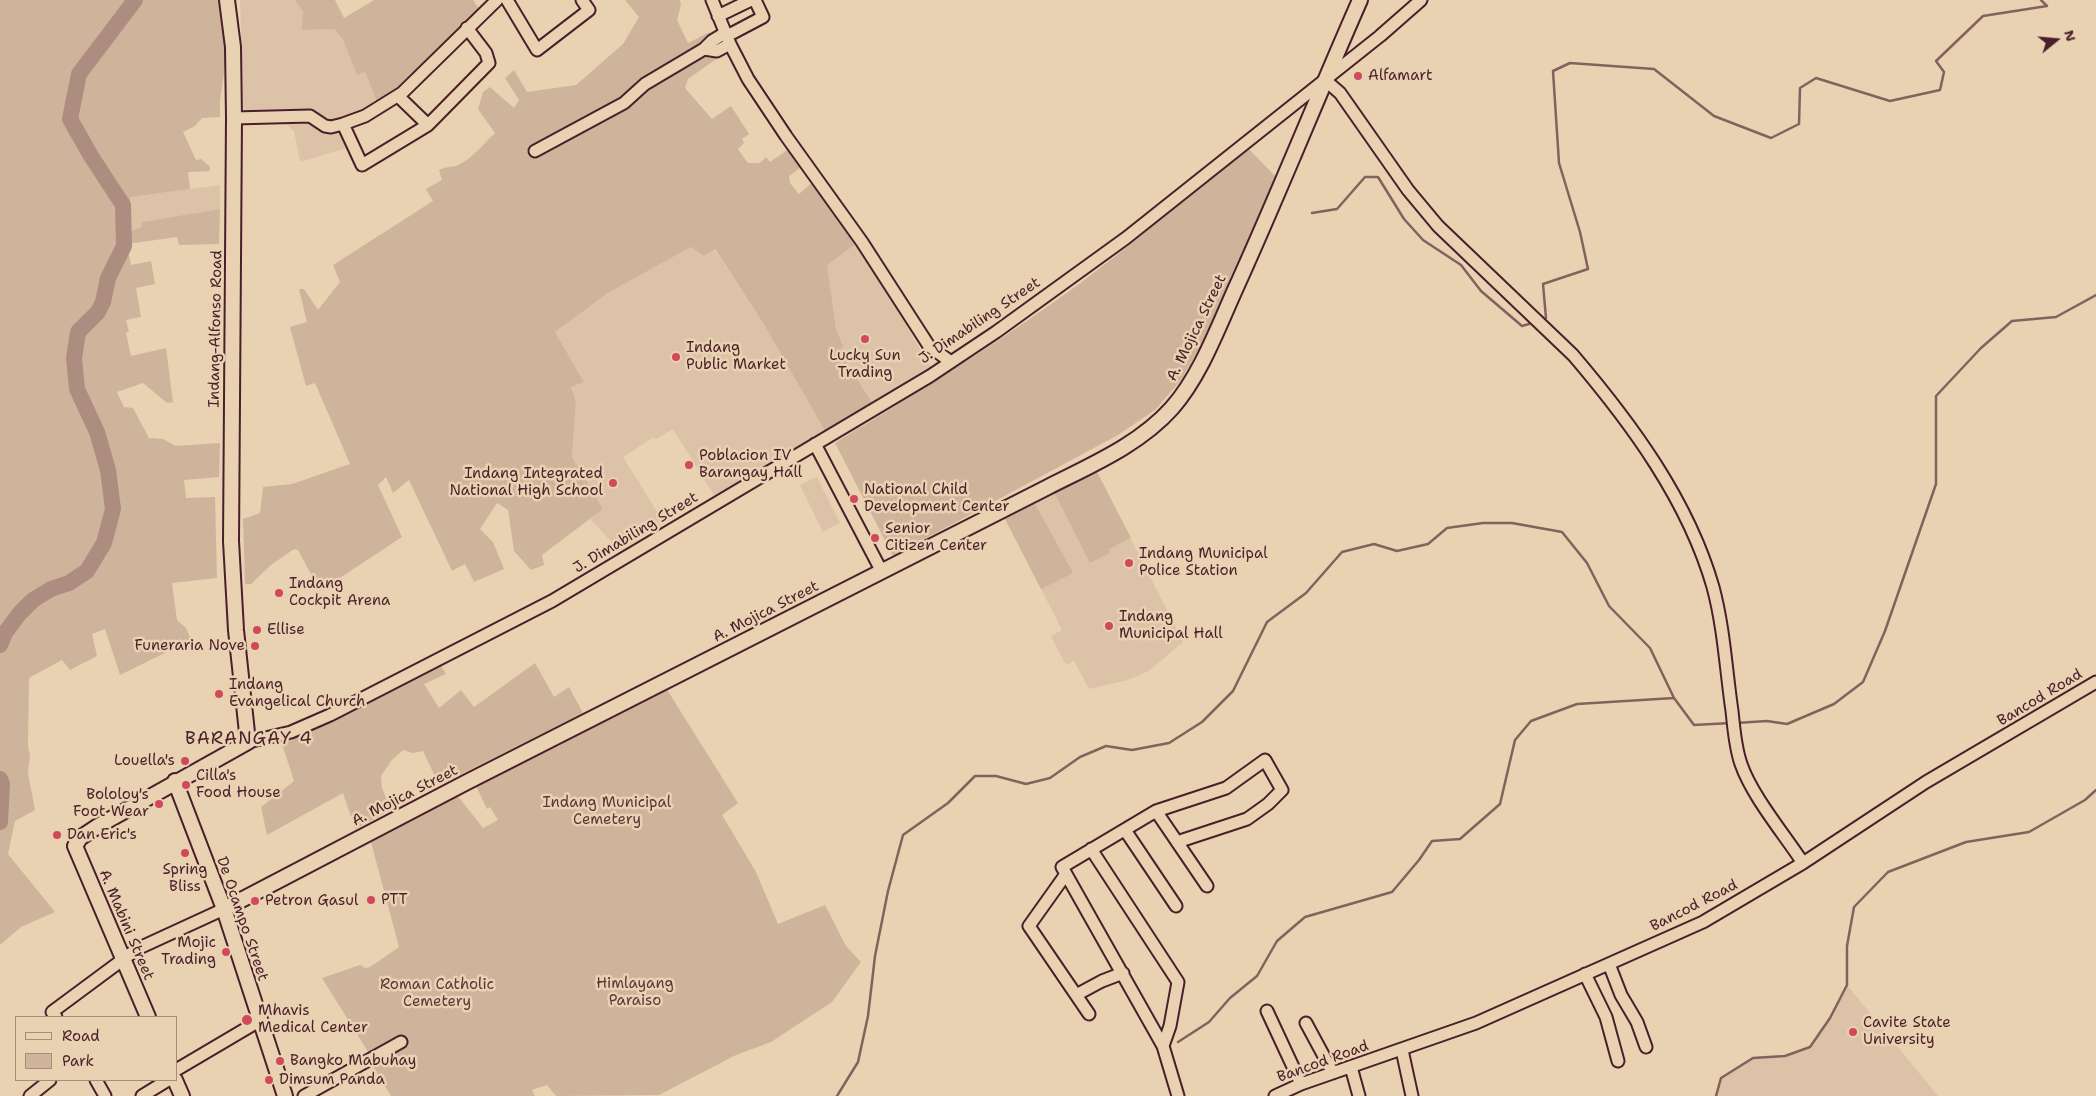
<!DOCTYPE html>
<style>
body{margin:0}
#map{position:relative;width:2096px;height:1096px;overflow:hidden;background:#e9d2b2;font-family:"Shantell Sans",sans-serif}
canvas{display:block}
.legend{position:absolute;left:15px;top:1016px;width:162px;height:65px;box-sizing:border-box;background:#e9d2b2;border:1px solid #a98a7c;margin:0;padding:6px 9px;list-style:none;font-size:15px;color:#4a1f2b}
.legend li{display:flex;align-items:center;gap:10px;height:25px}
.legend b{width:25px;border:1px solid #a98a7c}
.north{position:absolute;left:2031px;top:15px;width:50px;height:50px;-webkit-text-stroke:4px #e9d2b2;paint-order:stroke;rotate:73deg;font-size:14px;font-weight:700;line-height:20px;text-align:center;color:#4a1f2b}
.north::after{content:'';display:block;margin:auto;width:18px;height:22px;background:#4a1f2b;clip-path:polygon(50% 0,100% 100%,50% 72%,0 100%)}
</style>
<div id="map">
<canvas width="2096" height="1096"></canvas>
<ul class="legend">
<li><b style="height:6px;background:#e9d2b2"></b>Road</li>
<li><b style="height:14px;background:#cfb49c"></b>Park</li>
</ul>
<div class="north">N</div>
</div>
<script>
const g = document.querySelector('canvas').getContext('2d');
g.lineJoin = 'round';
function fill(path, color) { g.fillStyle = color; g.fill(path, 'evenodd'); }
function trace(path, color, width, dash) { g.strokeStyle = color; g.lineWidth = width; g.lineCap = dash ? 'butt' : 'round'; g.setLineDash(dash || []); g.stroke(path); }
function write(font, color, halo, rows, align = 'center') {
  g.font = font + ' "Shantell Sans",sans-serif'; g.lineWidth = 5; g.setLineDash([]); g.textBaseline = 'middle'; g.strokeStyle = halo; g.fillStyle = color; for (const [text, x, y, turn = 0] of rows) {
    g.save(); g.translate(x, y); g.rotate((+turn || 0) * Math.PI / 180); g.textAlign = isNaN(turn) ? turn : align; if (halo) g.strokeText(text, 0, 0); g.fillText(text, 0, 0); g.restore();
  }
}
const built = new Path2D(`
 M240,0H295L303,12V30L334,29L342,38L357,75L365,72L378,105L339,123L350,147L300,162L294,131L286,124L244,123Z
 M220,185V209L141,222L142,227L129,231L123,226L131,197Z
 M857,243L932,369L873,404L840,352L843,344L836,329L826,264Z
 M691,247L704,255L714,249L763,323L825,431L715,497L673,429L656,439L654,437L623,457L664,523L620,551L590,519L603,509L572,457L576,401L571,386L584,382L555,332L608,293Z
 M1097,472L1183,642L1149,671L1128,680L1089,689L1074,661L1066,665L1051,636L1062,630L1005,519Z
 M817,477L840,523L823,532L800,485Z
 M1847,985L1938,1096H1716L1721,1078L1753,1058L1785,1056L1810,1047L1830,1018Z`);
const green = new Path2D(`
 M0,0H218L226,58L220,101V117L202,118L195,126L183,132L196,160L201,159L210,167V171L188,172L190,189L131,197L123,226L130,231L142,227L141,222L220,209L219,244L179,245L177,237L127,244L131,265L151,261L155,284L136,288L141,317L126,320L129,332L126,333L131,356L166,348L173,402L167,403L143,383L117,392L124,407L133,408L149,438L163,439L176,446L220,443L219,477L184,480L186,498L215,497L217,578L172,583L177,620L186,628L191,640L120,675L105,629L92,634L97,656L70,670L62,660L29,678L28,746L30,755L28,773L35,810L15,821L8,854L55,912L21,927L0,945Z
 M295,0H335L344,18L374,0H473L480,10L396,92L378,105L365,72L357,75L342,38L334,29L302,30L303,12Z
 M625,0H680L681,5L677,20L688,43L710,32L712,37L702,47L683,56L639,85L626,99L590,116L594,124L632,103L639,98L642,91L649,85L698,55L709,51L713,45L723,46L726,52L688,79L685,88L712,119L731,106L749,134L742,139L744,143L738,149L748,163H760L766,157L770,162L790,148L803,166L789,176L790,183L799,194L814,181L839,215L857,243L827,265L836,329L843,345L840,352L873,404L825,431L763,323L715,249L704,256L691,247L608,293L555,332L584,382L571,387L576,401L572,457L603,509L542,555L544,565L531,570L514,551L508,510L497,503L480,529L493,542L504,569L474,582L465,564L452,571L409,480L393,493L386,477L378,485L402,537L320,591L298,550L294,549L271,565L251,584H245L243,519L260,513L263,487L292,484L350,464L315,383L306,386L290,327L307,322L299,289H304L318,310L340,282L333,265L433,201L426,189L442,180L439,170C446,166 452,168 458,165C472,159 484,143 495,133L478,109L483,92L490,87L514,108L519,100L505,78L514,70L527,92L576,85L623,44L639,17ZM557,134L568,141L560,142L536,156L526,151Z
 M1245,145L1277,178L1266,213L1203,342L1181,380L1155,410L1118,435L893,556L835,443C930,385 1025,327 1113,258C1158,223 1202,184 1245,145Z
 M1097,472L1131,538L1109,549L1110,553L1090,563L1055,494Z
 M1035,504L1073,573L1041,589L1005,519Z
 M535,663L554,697L569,687L583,713L439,785L423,751L413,753L403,750L391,761L381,776L382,788L391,810L355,829L343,793L267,835L261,807L294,781L282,744L334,720L440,664L446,674L424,684L439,708L461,690L474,707Z
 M666,688L738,803L722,815L756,872L778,924L825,905L846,946L861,962L832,1002L771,1042L736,1055L659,1095L556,1096L547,1085L532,1090L535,1096H391L372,1065L370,1055L322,978L360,965L365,968L370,967L399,947L371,842L457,795L483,828L498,820L490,807L487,809L476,786L555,743L558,747L563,743Z`);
const stream = new Path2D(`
 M1312,213L1337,209L1365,177H1378L1404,219L1423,240L1461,265L1481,291L1522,326L1529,324
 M1546,318L1543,284L1588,269L1580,232L1559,163L1553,71L1570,63L1654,69L1714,116L1771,138L1799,124L1800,88L1816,78L1890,101L1940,90L1944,72L1936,61L1983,16L2047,6L2041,0
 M1736,723L1767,721L1787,724L1834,704L1863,682L1885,631L1936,484V396L1981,348L2012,321L2056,317L2096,295
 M1178,1042L1209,1022L1230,998L1257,976L1277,941L1305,917L1392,892L1419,860L1432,841L1460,839L1500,804L1515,740L1531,721L1577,704L1674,698
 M837,1096L858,1062L868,1016L875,956L888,891L903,835L948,803L975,776H996L1026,784L1050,778L1080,757L1106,746L1132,750L1169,743L1202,722L1233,691L1267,622L1306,593L1342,552L1374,544L1397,551L1428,544L1447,528L1483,523H1512L1562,532L1587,563L1609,606L1650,648L1674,698L1694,725L1731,723
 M1716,1096L1721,1078L1753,1058L1785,1056L1810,1047L1830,1018L1847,985V946L1854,907L1888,872L1966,842L2029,832L2085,800L2096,790`);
const river = new Path2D(`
 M0,645L5,633L19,614L33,600L51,589L69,583L87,571L104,543L113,509L108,470L97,432L77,389L74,358L78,332L98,312L103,302L108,278L124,246L123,205L91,156L70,119L79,74L135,0
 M0,779L2,784L0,822`);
const minor = new Path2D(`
 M507,0L537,50L589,10L582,0
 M712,0L730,44L748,79L786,136L862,242L929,346L951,362
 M718,16L751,0
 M727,36L763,17L755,0
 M704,49L717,51L730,44
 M1325,80L1340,93L1408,190L1438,226L1573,355C1631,423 1688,500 1713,587C1724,628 1726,670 1732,711C1734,729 1735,747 1741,764C1752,796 1784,834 1803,863
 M398,96L428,125
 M234,118L310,116L325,126L331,127L343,124L365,116L402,93L497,0
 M343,124L362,165L428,125L489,63L486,53L467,28
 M535,151L624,103L645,84L704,49L712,41L725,33
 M815,444L882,572
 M248,742L291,732L330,715L552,601L930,376L996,332L1126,238L1380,36L1421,0
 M1156,811L1207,886
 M1125,830L1176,906
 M1177,842L1247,819L1268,804L1282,790L1265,760L1226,788L1156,811L1062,867L1163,1046L1178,1096
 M1091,849L1178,982L1170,1026L1163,1046
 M1066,874L1029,926L1089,1014
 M1609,964L1621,995L1637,1022L1646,1047
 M1585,974L1606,1017L1618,1061
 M1076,995L1102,981L1123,973
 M1267,1011L1301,1084
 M56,1017L52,1012L137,949L224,909
 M1306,1023L1333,1073
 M1402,1050L1412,1096
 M1351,1067L1359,1096
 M176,1070L259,1021
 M96,1080L105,1096
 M30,1096L50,1080
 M142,1096L168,1080
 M304,1096L401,1042
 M1275,1096L1301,1084L1476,1023L1703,922L1803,863L1926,782L2096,682`);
const major = new Path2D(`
 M175,781L224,909L285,1096
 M224,909L467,782L1048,487C1091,465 1139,445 1172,408C1202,374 1220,322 1239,281C1281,188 1319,93 1360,0
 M148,1017L75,846L80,838L98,826L248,742L236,630L231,541L234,118L233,47L227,0
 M175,1080L182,1096`);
const markers = [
 [1358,76,5,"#d1495b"],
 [865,339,5,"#d1495b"],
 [676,357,5,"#d1495b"],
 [689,465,5,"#d1495b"],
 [613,483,5,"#d1495b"],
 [854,499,5,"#d1495b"],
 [875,538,5,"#d1495b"],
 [1129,563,5,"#d1495b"],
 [279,593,5,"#d1495b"],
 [1109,626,5,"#d1495b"],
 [257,630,5,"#d1495b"],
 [255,646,5,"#d1495b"],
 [219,694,5,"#d1495b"],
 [185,761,5,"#d1495b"],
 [186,785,5,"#d1495b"],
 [159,804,5,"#d1495b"],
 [57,835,5,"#d1495b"],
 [185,853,5,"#d1495b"],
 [371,900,5,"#d1495b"],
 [255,901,5,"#d1495b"],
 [226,952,5,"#d1495b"],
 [247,1020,6,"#d1495b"],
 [1853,1032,5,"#d1495b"],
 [280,1061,5,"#d1495b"],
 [269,1080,5,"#d1495b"]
];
const poiNames = [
 ["Alfamart",1368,76],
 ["Indang",686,348],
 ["Public Market",686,365],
 ["Lucky Sun",865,356,"center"],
 ["Trading",865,373,"center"],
 ["Poblacion IV",699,456],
 ["Barangay Hall",699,473],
 ["Indang Integrated",603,474,"right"],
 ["National High School",603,491,"right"],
 ["National Child",864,490],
 ["Development Center",864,507],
 ["Senior",885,529],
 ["Citizen Center",885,546],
 ["Indang Municipal",1139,554],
 ["Police Station",1139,571],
 ["Indang",289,584],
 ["Cockpit Arena",289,601],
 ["Indang",1119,617],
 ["Municipal Hall",1119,634],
 ["Ellise",267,630],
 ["Funeraria Nove",245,646,"right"],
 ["Indang",229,685],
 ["Evangelical Church",229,702],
 ["Louella's",175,761,"right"],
 ["Cilla's",196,776],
 ["Food House",196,793],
 ["Bololoy's",149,795,"right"],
 ["Foot Wear",149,812,"right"],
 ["Dan Eric's",67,835],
 ["Spring",185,870,"center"],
 ["Bliss",185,887,"center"],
 ["PTT",381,900],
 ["Petron Gasul",265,901],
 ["Mojic",216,943,"right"],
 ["Trading",216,960,"right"],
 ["Mhavis",258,1011],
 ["Medical Center",258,1028],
 ["Cavite State",1863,1023],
 ["University",1863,1040],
 ["Bangko Mabuhay",290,1061],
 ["Dimsum Panda",279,1080]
];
const streetNames = [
 ["J. Dimabiling Street",980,321,-34],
 ["A. Mojica Street",1197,328,-64],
 ["Indang-Alfonso Road",216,329,-89],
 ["J. Dimabiling Street",636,533,-31],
 ["A. Mojica Street",766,612,-27],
 ["Bancod Road",2040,698,-31],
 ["A. Mojica Street",405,796,-27],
 ["Bancod Road",1694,906,-27],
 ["De Ocampo Street",242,919,71],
 ["A. Mabini Street",126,925,67],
 ["Bancod Road",1323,1062,-20]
];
const parkNames = [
 ["Indang Municipal",607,803],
 ["Cemetery",607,820],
 ["Himlayang",635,984],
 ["Paraiso",635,1001],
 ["Roman Catholic",437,985],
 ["Cemetery",437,1002]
];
const quarterNames = [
 ["BARANGAY 4",249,739]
];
fill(built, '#dcc3a7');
fill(green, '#cfb49c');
trace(stream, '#85615d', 2.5);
trace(river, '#ac8d7f', 16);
trace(minor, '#4a1f2b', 15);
trace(major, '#4a1f2b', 18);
trace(minor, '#e9d2b2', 11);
trace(major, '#e9d2b2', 14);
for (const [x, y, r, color] of markers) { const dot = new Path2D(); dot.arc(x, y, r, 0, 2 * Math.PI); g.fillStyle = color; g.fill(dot); trace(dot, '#e9d2b2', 2); }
write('15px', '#4a1f2b', '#e9d2b2', poiNames, 'left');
write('15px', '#4a1f2b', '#e9d2b2', streetNames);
write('15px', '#5e353c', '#e9d2b2', parkNames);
g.letterSpacing = '1px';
write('18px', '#4a1f2b', '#e9d2b2', quarterNames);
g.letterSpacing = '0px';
</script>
